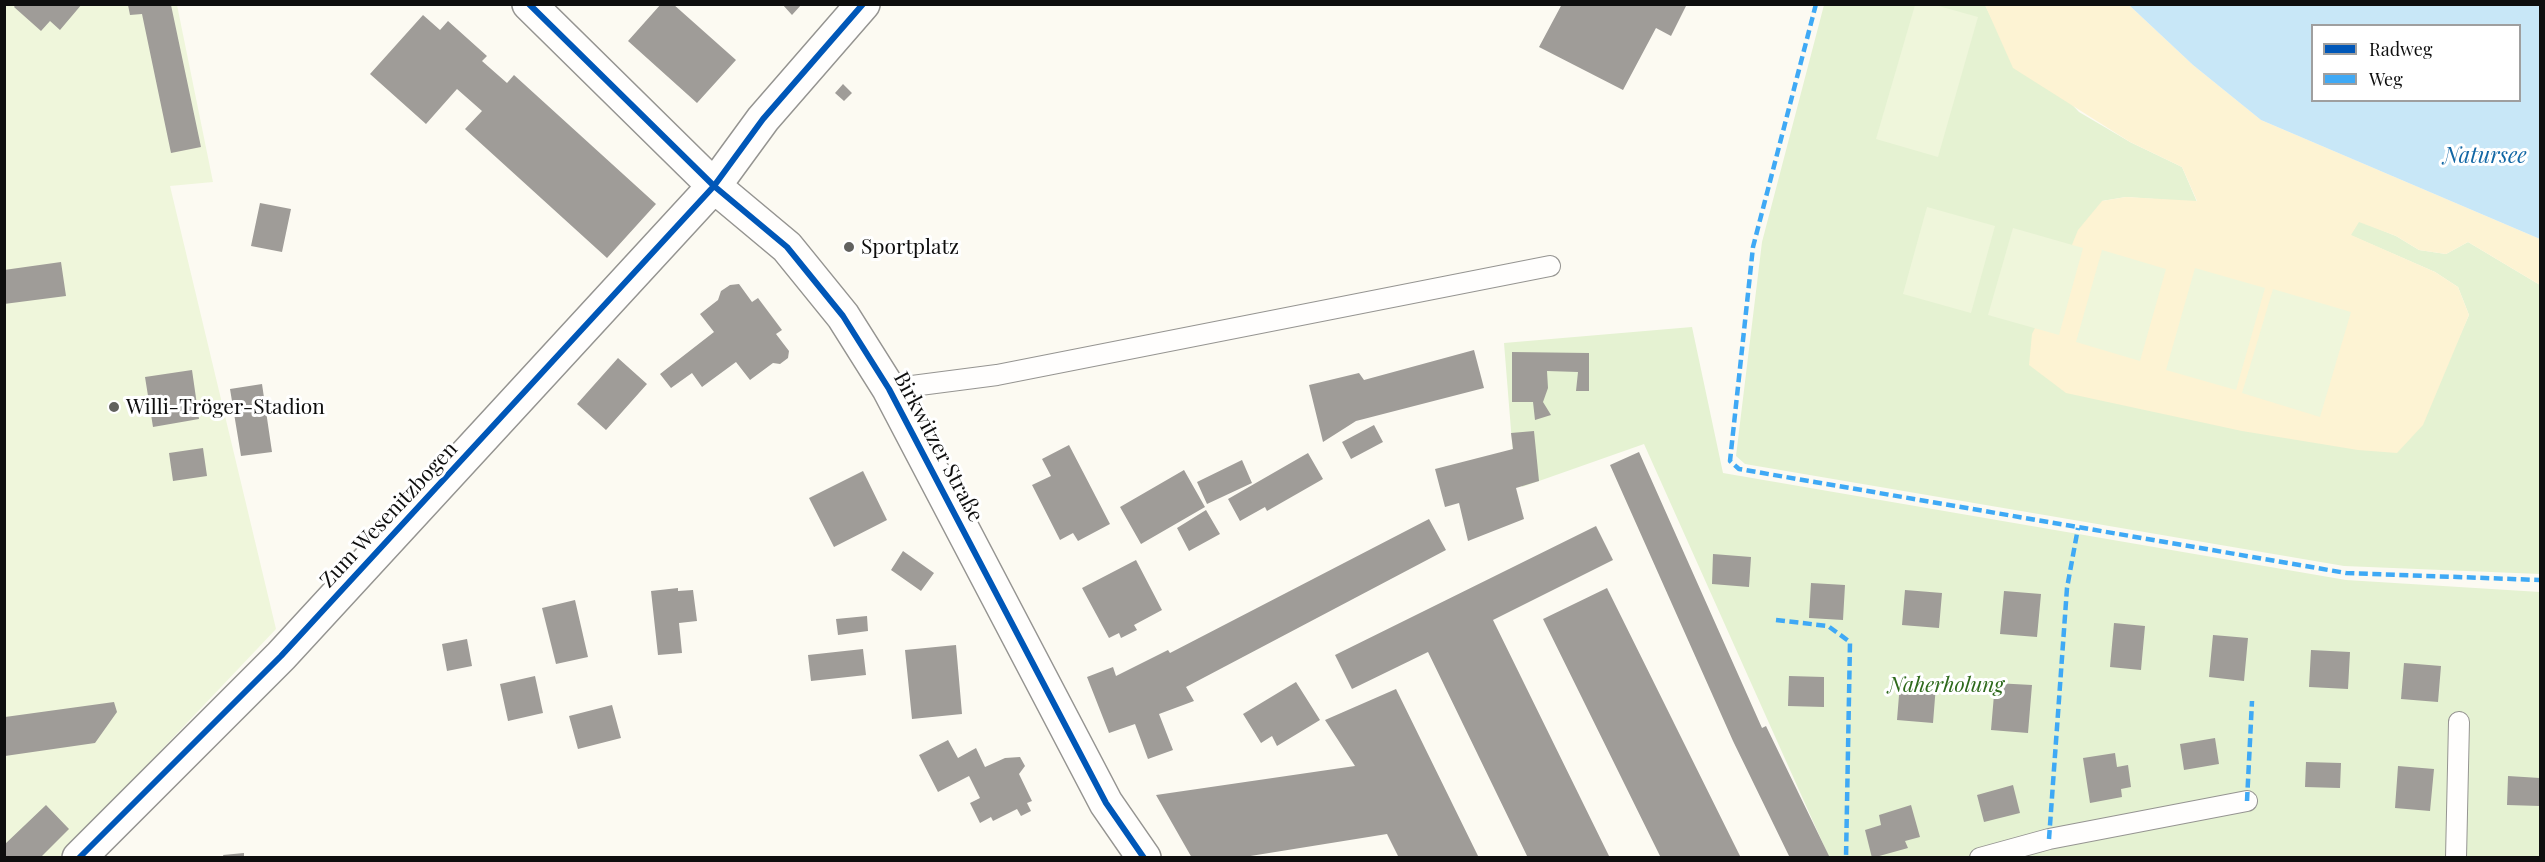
<!DOCTYPE html>
<meta charset="utf-8">
<style>
body{margin:0}
#map{position:relative;width:2545px;height:862px;overflow:hidden;background:#fcfaf2;font-family:"Playfair Display",serif}
canvas{display:block}
.frame{position:absolute;inset:0;border:6px solid #0e0e0e;pointer-events:none}
.legend{position:absolute;left:2311px;top:24px;width:210px;height:78px;box-sizing:border-box;background:#fff;border:2px solid #9f9f9f;margin:0;padding:8px 10px;list-style:none;font-size:18px;color:#0e0e0e}
.legend li{display:flex;align-items:center;gap:12px;height:30px}
.legend b{width:30px;border:2px solid #9f9f9f}
</style>
<div id="map">
<canvas width="2545" height="862"></canvas>
<div class="frame"></div>
<ul class="legend">
<li><b style="height:8px;background:#0057b8"></b>Radweg</li>
<li><b style="height:8px;background:#3fa9f5"></b>Weg</li>
</ul>
</div>
<script>
const g = document.querySelector('canvas').getContext('2d');
g.lineJoin = 'round';
function fill(path, color) { g.fillStyle = color; g.fill(path, 'evenodd'); }
function trace(path, color, width, dash) { g.strokeStyle = color; g.lineWidth = width; g.lineCap = dash ? 'butt' : 'round'; g.setLineDash(dash || []); g.stroke(path); }
function write(font, color, halo, rows, align = 'center') {
  g.font = font + ' "Playfair Display",serif'; g.lineWidth = 6; g.setLineDash([]); g.textBaseline = 'middle'; g.strokeStyle = halo; g.fillStyle = color; for (const [text, x, y, turn = 0] of rows) {
    g.save(); g.translate(x, y); g.rotate((+turn || 0) * Math.PI / 180); g.textAlign = isNaN(turn) ? turn : align; if (halo) g.strokeText(text, 0, 0); g.fillText(text, 0, 0); g.restore();
  }
}
const green = new Path2D(`
 M1824,5H1985L1993,21L2079,112L2130,142L2182,167L2197,202L2126,197L2102,201L2456,344L2469,315L2458,287L2435,272L2350,235L2359,221L2396,236L2419,250L2446,254L2468,242L2540,285V574L2344,566L1745,464L1736,456L1762,242Z
 M1692,327L1723,473L2346,580L2540,592V857H1829L1644,444L1522,487L1513,455L1504,343Z`);
const sand = new Path2D(`
 M1985,5H2129L2193,65L2261,120L2540,239V285L2468,242L2446,254L2419,250L2396,236L2359,222L2351,235L2435,272L2458,287L2469,315L2423,425L2397,453L2358,450L2242,431L2066,393L2029,365L2032,334L2054,289L2078,230L2102,201L2126,197L2197,201L2182,167L2130,142L2013,68Z`);
const pitch = new Path2D(`
 M5,5H177L213,182L170,186L276,629L60,857L5,858Z
 M1915,5H1935L1978,17L1938,157L1876,139Z
 M1927,207L1995,226L1971,313L1903,294Z
 M2013,228L2083,248L2059,335L1988,315Z
 M2102,250L2166,269L2140,361L2076,342Z
 M2195,268L2265,288L2236,390L2166,370Z
 M2273,289L2351,312L2320,417L2242,393Z`);
const water = new Path2D(`
 M2129,5H2540V239L2261,120L2193,65ZM2312,26H2520V100H2312Z`);
const building = new Path2D(`
 M16,4H82L60,30L50,21L41,31L14,7Z
 M661,4H673L736,60L697,103L628,41Z
 M782,4H802L792,15Z
 M1562,4H1687L1671,36L1656,28L1623,90L1539,47Z
 M128,5H171L201,147L171,153L142,14L130,15Z
 M423,15L440,30L448,21L487,56L482,61L507,83L514,75L656,204L607,258L465,129L482,111L457,89L426,124L370,74Z
 M843,84L852,93L844,101L835,93Z
 M260,203L291,209L282,252L251,246Z
 M61,262L66,296L4,304V270Z
 M739,284L752,302L758,298L782,330L776,334L789,351L788,358L780,364L773,363L750,380L736,362L702,387L692,373L671,388L660,374L714,332L700,314L718,300L721,291L730,285Z
 M1474,350L1484,388L1356,421L1323,442L1309,385L1359,373L1364,380Z
 M1512,352L1589,353V391H1576L1578,372L1547,371L1548,388L1543,402L1551,415L1535,420L1533,402H1512Z
 M618,358L647,384L606,430L577,404Z
 M192,370L199,419L153,427L145,377Z
 M262,384L272,452L241,456L230,389Z
 M1374,425L1383,442L1351,459L1342,442Z
 M1534,431L1539,481L1516,488L1524,519L1468,541L1459,503L1445,507L1435,469L1513,449L1511,433Z
 M1069,445L1110,524L1078,541L1073,533L1060,540L1032,485L1051,476L1042,459Z
 M203,448L207,476L173,481L169,453Z
 M1639,452L1762,728L1766,726L1830,858H1790L1733,741L1610,465Z
 M1308,453L1323,479L1267,511L1265,507L1240,521L1228,499Z
 M1242,460L1252,483L1207,504L1197,482Z
 M1184,470L1205,507L1141,544L1120,507Z
 M863,471L887,520L834,547L809,498Z
 M1206,510L1220,534L1189,551L1177,528Z
 M1429,519L1446,550L1186,687L1194,701L1159,714L1173,750L1148,759L1135,724L1109,733L1087,677L1113,667L1116,676L1168,650L1170,653Z
 M1596,526L1613,560L1493,620L1610,858H1528L1428,652L1352,689L1335,655Z
 M903,551L934,573L921,591L891,570Z
 M1713,554L1751,557L1749,587L1712,584Z
 M1136,560L1162,610L1134,625L1137,630L1121,638L1119,633L1109,638L1082,588Z
 M1811,583L1845,585L1843,620L1809,618Z
 M678,588V591L693,590L697,621L679,623L682,653L658,655L651,591Z
 M1607,588L1741,858H1661L1543,619Z
 M1905,590L1942,593L1939,628L1902,625Z
 M2004,591L2041,594L2037,637L2000,634Z
 M575,600L588,657L556,664L542,608Z
 M867,616L868,631L838,635L836,619Z
 M2114,623L2145,626L2141,670L2110,667Z
 M2213,635L2248,638L2244,681L2209,677Z
 M467,639L472,666L447,671L442,644Z
 M956,645L962,714L912,719L905,650Z
 M863,649L866,675L811,681L808,655Z
 M2311,650L2350,652L2348,689L2309,687Z
 M2404,663L2441,666L2438,702L2401,699Z
 M535,676L543,713L508,721L500,684Z
 M1789,676L1824,677V707L1788,706Z
 M1296,682L1320,720L1277,746L1272,736L1261,743L1243,714Z
 M1900,683L1936,685L1933,723L1897,720Z
 M1995,683L2032,685L2028,733L1991,730Z
 M1396,689L1479,858H1399L1387,834L1238,858H1192L1156,795L1355,766L1325,720Z
 M114,702L117,712L95,743L5,756V717Z
 M612,705L621,738L578,749L569,716Z
 M2215,738L2219,764L2184,770L2180,744Z
 M948,740L958,758L976,748L985,767L1005,758L1020,757L1025,766L1019,774L1032,801L1027,803L1031,811L1021,816L1017,809L993,821L991,817L980,823L970,803L980,798L969,776L938,792L919,755Z
 M2115,753L2117,767L2128,765L2131,787L2121,789L2122,797L2090,803L2083,758Z
 M2306,762L2341,763L2340,788L2305,787Z
 M2398,766L2434,769L2430,811L2395,808Z
 M2508,776L2540,778V806L2507,805Z
 M2013,785L2020,813L1984,822L1977,795Z
 M46,805L69,829L40,858H4V845Z
 M1911,805L1920,837L1905,841L1908,848L1872,858L1865,830L1881,825L1879,815Z
 M244,853V858H224L223,855Z`);
const service = new Path2D(`
 M889,389L997,375L1550,266
 M1980,858L2049,839L2247,801
 M2456,858L2459,722`);
const minor = new Path2D(`
 M529,4L714,186L787,247L843,316L889,389L1106,803L1144,858
 M79,858L281,656L714,186L763,119L863,4`);
const quiet = new Path2D(`
 M1816,4L1753,247L1730,461L1739,469L2346,573L2540,580
 M1776,620L1828,626L1850,642L1846,858
 M2247,801L2252,701
 M2049,839L2067,588L2078,528`);
const cycleway = new Path2D(`
 M529,4L714,186L787,247L843,316L889,389L1106,803L1144,858
 M79,858L281,656L714,186L763,119L863,4`);
const markers = [
 [849,247,6,"#61615e"],
 [114,407,6,"#61615e"]
];
const poiNames = [
 ["Sportplatz",861,247],
 ["Willi-Tröger-Stadion",126,407]
];
const streetNames = [
 ["Birkwitzer Straße",938,447,62],
 ["Zum Wesenitzbogen",389,515,-47]
];
const parkNames = [
 ["Naherholung",1946,685]
];
const waterNames = [
 ["Natursee",2485,156]
];
fill(green, '#e5f2d2');
fill(sand, '#fdf3d3');
fill(pitch, '#eff6db');
fill(water, '#c8e7f7');
fill(building, '#9f9c98');
trace(service, '#959491', 22);
trace(minor, '#959491', 36);
trace(service, '#fffefd', 20);
trace(minor, '#fffefd', 33);
trace(quiet, '#3fa9f5', 4.5, [9, 4.5]);
trace(cycleway, '#0057b8', 6);
for (const [x, y, r, color] of markers) { const dot = new Path2D(); dot.arc(x, y, r, 0, 2 * Math.PI); g.fillStyle = color; g.fill(dot); trace(dot, '#fff', 2); }
write('21px', '#0e0e0e', '#fff', poiNames, 'left');
write('21px', '#0e0e0e', '#fff', streetNames);
write('italic 21px', '#2d691b', '#fff', parkNames);
write('italic 22px', '#1267a5', '#fff', waterNames);
</script>
